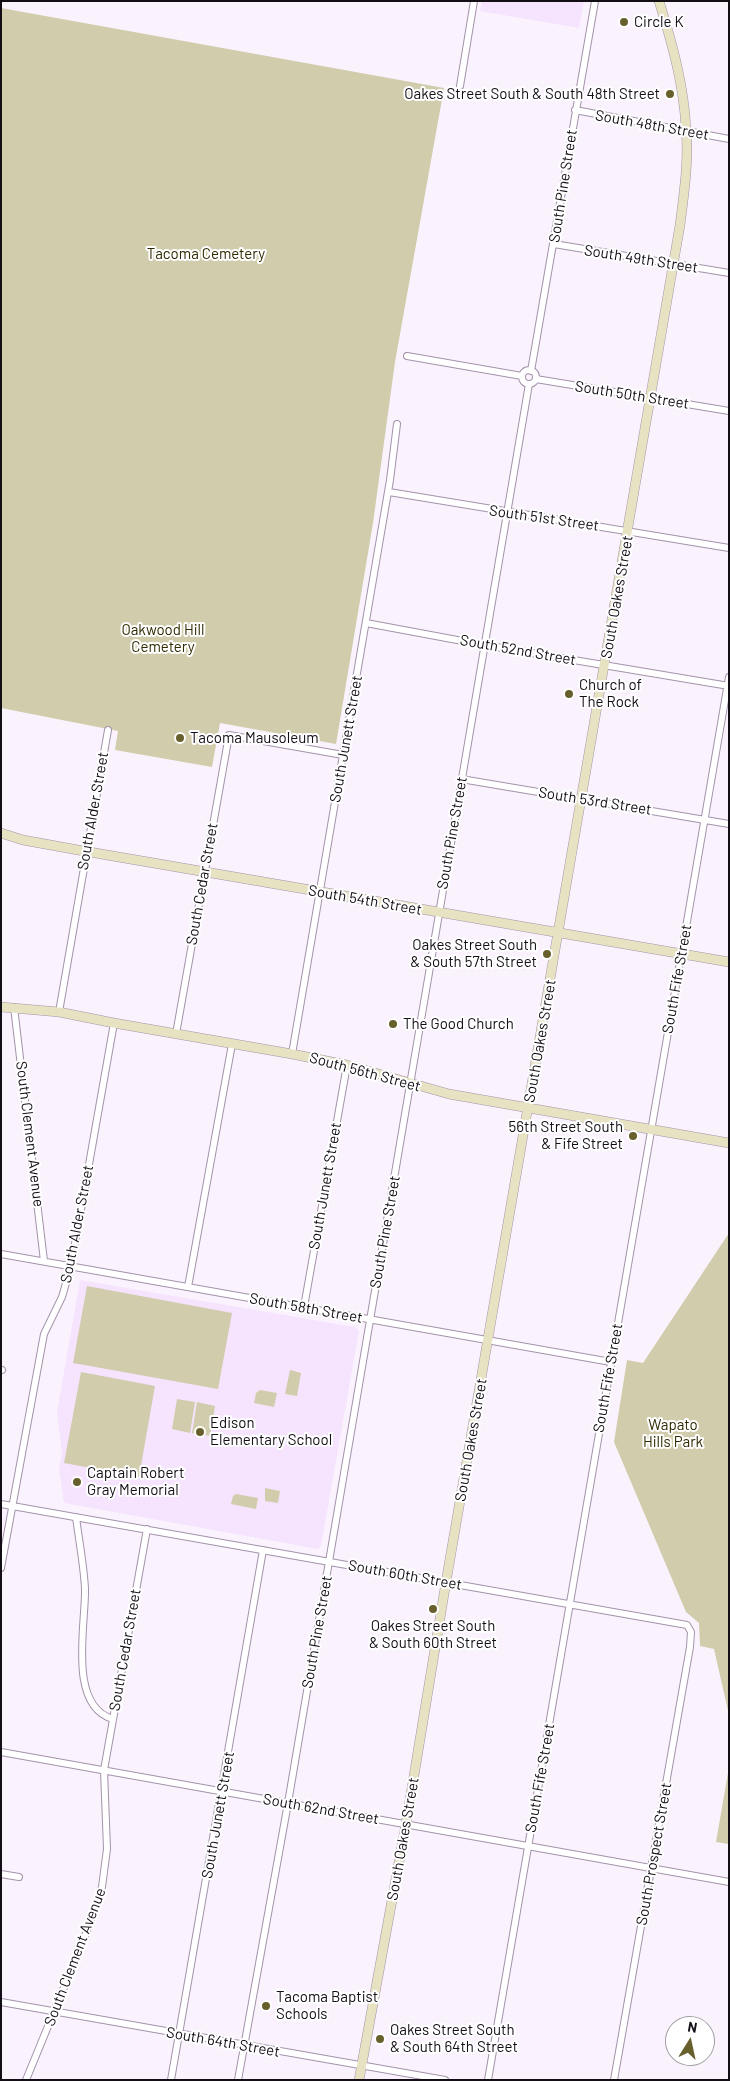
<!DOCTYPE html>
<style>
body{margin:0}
#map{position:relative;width:730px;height:2081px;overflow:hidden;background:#faf3fd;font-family:Barlow,sans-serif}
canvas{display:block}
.frame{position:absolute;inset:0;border:2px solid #130d15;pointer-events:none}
.north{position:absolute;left:665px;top:2016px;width:50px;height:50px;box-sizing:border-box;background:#fff;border:1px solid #a19ea1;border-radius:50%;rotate:10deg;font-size:14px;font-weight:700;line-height:20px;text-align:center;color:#130d15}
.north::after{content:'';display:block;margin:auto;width:18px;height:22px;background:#67602d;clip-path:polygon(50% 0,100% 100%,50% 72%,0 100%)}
</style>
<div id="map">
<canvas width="730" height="2081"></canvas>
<div class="frame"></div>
<div class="north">N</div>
</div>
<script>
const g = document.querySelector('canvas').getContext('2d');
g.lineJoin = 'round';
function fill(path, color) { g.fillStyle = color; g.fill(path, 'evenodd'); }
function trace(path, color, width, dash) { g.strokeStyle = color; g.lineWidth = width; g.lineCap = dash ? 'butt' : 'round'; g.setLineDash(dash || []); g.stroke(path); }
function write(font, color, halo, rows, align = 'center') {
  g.font = font + ' Barlow,sans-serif'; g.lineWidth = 4; g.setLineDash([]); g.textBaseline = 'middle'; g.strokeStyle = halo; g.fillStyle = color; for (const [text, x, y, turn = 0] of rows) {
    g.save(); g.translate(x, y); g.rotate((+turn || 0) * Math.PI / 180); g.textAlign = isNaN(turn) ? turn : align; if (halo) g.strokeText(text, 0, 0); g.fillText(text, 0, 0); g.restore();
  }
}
const built = new Path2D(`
 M482,1H584L579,28L480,11Z
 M80,1280L355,1327L359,1331L321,1546L318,1549L64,1503L59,1469L62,1453L57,1412Z`);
const green = new Path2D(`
 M1,8L444,88L395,362L373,523L336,744L220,723L212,767L115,750L118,731L1,708Z
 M729,1233V1715L714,1649L700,1646L699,1623L686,1612L614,1442L627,1360L643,1363Z
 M87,1286L232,1313L218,1389L73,1363Z
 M290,1370L301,1373L297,1396L285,1394Z
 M81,1372L155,1386L139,1477L64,1463Z
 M260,1390L277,1393L274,1407L254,1403L256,1393Z
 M177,1399L195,1402L190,1433L172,1429Z
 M197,1402L215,1406L210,1436L192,1433Z
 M265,1488L280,1491L278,1503L265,1501Z
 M236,1494L258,1498L256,1509L231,1504L233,1496Z
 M729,1767V1844L716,1842Z`);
const street = new Path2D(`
 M460,86L474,1
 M575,110L729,139
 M554,244L729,273
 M407,356L522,376
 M522 377a7 7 0 1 1 14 0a7 7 0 1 1-14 0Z
 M531,371L595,1
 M536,379L729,411
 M389,492L729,548
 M366,623L484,645L729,686
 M461,779L729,824
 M14,1007L44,1261
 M59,1012L108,730
 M176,1034L229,735L343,755
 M292,1054L390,480L397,424
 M1,1254L611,1362
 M188,1287L232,1044
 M304,1307L347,1065
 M1,1370H2
 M1,1504L687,1625L691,1632L690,1647L614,2080
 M76,1517C79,1541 84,1566 85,1589C86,1623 67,1706 113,1719
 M1,1568L44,1334L62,1297L71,1266L114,1023
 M1,1752L729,1882
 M1,1874L19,1877
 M1,2002L445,2080
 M26,2080L85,1936L102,1887L107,1849L104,1770L147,1529
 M171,2080L263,1550
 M238,2080L288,1803L529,384
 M488,2080L729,677`);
const secondary = new Path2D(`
 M1,833L23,840L78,850L729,962
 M1,1007L59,1012L114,1023L292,1054L347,1065L449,1094L729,1143
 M359,2080L406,1824L446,1582L680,225C684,193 689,161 686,129C684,85 672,43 659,1`);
const markers = [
 [624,22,5,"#67602d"],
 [670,94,5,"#67602d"],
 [569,694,5,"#67602d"],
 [180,738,5,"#67602d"],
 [547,954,5,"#67602d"],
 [393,1024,5,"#67602d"],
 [633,1136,5,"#67602d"],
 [200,1432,5,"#67602d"],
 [77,1482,5,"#67602d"],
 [433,1609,5,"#67602d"],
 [266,2006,5,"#67602d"],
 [380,2039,5,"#67602d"]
];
const poiNames = [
 ["Circle K",634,22],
 ["Oakes Street South & South 48th Street",660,94,"right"],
 ["Church of",579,685],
 ["The Rock",579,702],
 ["Tacoma Mausoleum",190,738],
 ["Oakes Street South",537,945,"right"],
 ["& South 57th Street",537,962,"right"],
 ["The Good Church",403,1024],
 ["56th Street South",623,1127,"right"],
 ["& Fife Street",623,1144,"right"],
 ["Edison",210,1423],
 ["Elementary School",210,1440],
 ["Captain Robert",87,1473],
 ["Gray Memorial",87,1490],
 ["Oakes Street South",433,1626,"center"],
 ["& South 60th Street",433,1643,"center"],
 ["Tacoma Baptist",276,1997],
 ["Schools",276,2014],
 ["Oakes Street South",390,2030],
 ["& South 64th Street",390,2047]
];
const streetNames = [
 ["South 48th Street",652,125,10],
 ["South Pine Street",563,186,-81],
 ["South 49th Street",641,259,9],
 ["South 50th Street",632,395,9],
 ["South 51st Street",544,518,8],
 ["South Oakes Street",617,597,-80],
 ["South 52nd Street",518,650,10],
 ["South Junett Street",346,739,-80],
 ["South 53rd Street",595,801,9],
 ["South Alder Street",93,811,-80],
 ["South Pine Street",452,833,-80],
 ["South Cedar Street",202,884,-80],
 ["South 54th Street",365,900,10],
 ["South Fife Street",677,979,-80],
 ["South Oakes Street",540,1041,-80],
 ["South 56th Street",365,1072,15],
 ["South Clement Avenue",30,1134,83],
 ["South Junett Street",325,1186,-80],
 ["South Alder Street",77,1224,-79],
 ["South Pine Street",385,1232,-80],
 ["South 58th Street",306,1308,10],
 ["South Fife Street",608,1378,-80],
 ["South Oakes Street",471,1440,-80],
 ["South 60th Street",405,1575,10],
 ["South Pine Street",317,1632,-80],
 ["South Cedar Street",125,1650,-80],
 ["South Fife Street",540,1778,-80],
 ["South 62nd Street",321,1809,10],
 ["South Junett Street",218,1815,-80],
 ["South Oakes Street",403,1839,-80],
 ["South Prospect Street",654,1854,-80],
 ["South Clement Avenue",75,1957,-69],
 ["South 64th Street",223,2042,10]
];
const parkNames = [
 ["Tacoma Cemetery",206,254],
 ["Oakwood Hill",163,630],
 ["Cemetery",163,647],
 ["Wapato",673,1425],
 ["Hills Park",673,1442]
];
fill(built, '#f6e4fe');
fill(green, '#d0ccac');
trace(street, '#a493ab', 8);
trace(secondary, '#a493ab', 10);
trace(street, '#fff', 6);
trace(secondary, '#e6e2c2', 9);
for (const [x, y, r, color] of markers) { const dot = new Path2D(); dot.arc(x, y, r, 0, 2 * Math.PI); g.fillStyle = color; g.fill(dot); trace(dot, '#fff', 2); }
write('15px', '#130d15', '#fff', poiNames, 'left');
write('15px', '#130d15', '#fff', streetNames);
write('15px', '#302a00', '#fff', parkNames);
</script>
